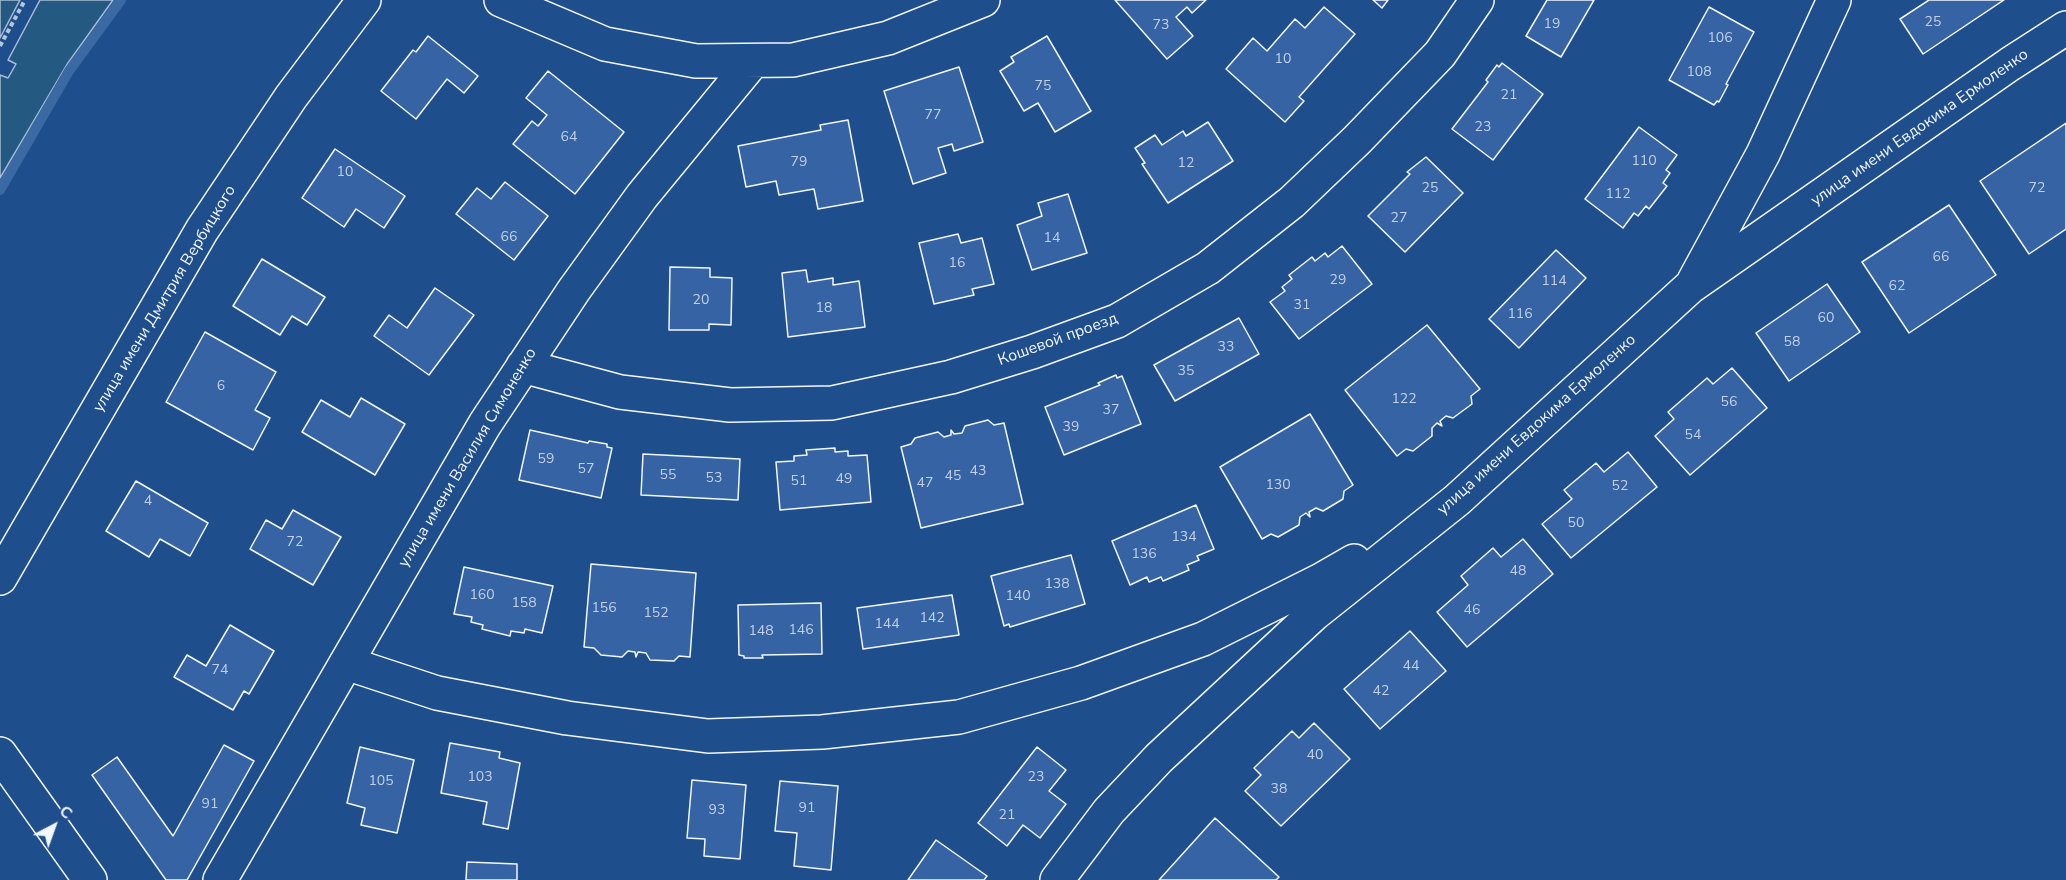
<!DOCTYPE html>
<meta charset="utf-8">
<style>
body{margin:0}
#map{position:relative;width:2066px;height:880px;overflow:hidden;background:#1f4e8c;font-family:"Nunito Sans",sans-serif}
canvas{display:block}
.north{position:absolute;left:24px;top:796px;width:60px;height:60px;-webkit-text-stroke:4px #1f4e8c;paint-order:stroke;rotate:41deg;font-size:16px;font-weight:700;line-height:24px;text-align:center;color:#f2f6ff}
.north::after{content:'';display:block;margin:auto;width:21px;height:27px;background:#f2f6ff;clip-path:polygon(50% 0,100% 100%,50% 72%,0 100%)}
</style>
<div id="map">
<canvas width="2066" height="880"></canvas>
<div class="north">С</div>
</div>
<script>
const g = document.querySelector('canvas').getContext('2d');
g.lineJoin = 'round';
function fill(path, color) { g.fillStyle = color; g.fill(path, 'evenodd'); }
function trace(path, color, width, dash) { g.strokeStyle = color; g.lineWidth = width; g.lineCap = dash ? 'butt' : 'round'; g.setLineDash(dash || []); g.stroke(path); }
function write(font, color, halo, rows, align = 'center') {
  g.font = font + ' "Nunito Sans",sans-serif'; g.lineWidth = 4.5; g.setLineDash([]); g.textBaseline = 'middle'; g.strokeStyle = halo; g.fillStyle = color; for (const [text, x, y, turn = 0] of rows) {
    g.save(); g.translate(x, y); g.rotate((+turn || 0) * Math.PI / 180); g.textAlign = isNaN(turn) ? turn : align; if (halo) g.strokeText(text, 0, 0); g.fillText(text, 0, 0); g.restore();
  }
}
const green = new Path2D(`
 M0,0H20L0,38Z
 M40,0H113L68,63L0,178V75L8,78L16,64L8,60Z`);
const stream = new Path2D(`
 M0,190L69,71L121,0`);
const building = new Path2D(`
 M1115,0H1206L1192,13L1187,7L1176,17L1193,36L1167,59Z
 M1373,0H1388L1382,8Z
 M1547,0H1594L1561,57L1526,36Z
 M1929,0H2004L1923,54L1900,19Z
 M1324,7L1355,34L1299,97L1304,101L1285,122L1226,69L1253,38L1267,51L1295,19L1305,28Z
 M1709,7L1754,32L1726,84L1728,85L1719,102L1717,101L1714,105L1669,80Z
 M428,36L478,76L464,93L447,79L416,119L381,91L413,50L416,52Z
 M1047,36L1091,111L1055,132L1038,103L1024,111L1000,71L1014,62L1011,57Z
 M1502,63L1543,94L1493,160L1452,129L1488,82L1486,80L1497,65L1499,67Z
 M959,67L983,142L954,151L952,144L938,148L946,173L913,184L884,91Z
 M548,71L624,132L575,194L513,144L532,121L538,126L547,115L526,98Z
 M848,120L863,201L818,209L814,189L779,195L776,181L746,187L738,146L821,130L820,125Z
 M1208,122L1233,161L1168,203L1142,164L1145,163L1135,148L1155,135L1162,145L1183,131L1186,136Z
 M2066,123V229L2029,254L1980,181Z
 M1639,127L1677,155L1666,170L1670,173L1663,183L1667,186L1649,209L1646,206L1638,216L1634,213L1623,228L1585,199Z
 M335,149L405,196L384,228L356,209L344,227L302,198Z
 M1426,157L1463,193L1405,252L1368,216L1410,174L1407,172Z
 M505,182L548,216L514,260L456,214L477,188L491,199Z
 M1068,194L1087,253L1032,270L1017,225L1042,216L1038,203Z
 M1949,205L1996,275L1909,333L1862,262Z
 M958,234L961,243L982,238L994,284L972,289L974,295L934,304L919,243Z
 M1342,246L1372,284L1299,339L1270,302L1285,291L1282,287L1292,279L1289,275L1312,257L1315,261L1325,253L1328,257Z
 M1556,250L1586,278L1519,348L1489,319Z
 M262,259L325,297L307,325L292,316L280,335L233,306Z
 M670,267L710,268V277L732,278L731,325L709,324V330H669Z
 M806,270L808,282L833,278V285L859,281L865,327L788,337L782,273Z
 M1827,284L1860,332L1789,381L1756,333Z
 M435,288L474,315L429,375L374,336L389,315L407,328Z
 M1239,318L1259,354L1175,401L1154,365Z
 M1427,325L1480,389L1471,396L1472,404L1453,418L1446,416L1440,421L1442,426L1437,423L1432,428V436L1413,451L1406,449L1397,456L1345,390Z
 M205,332L276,372L255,410L270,418L253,450L166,402Z
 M1732,368L1767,408L1690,475L1655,436L1674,419L1668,412L1707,378L1713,384Z
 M1116,375L1117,378L1122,376L1141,424L1064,455L1045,407L1100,385L1098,383Z
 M361,398L405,424L375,475L302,432L321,400L350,417Z
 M1310,414L1353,485L1344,491L1343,499L1323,511L1316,508L1309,512L1310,517L1306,513L1300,517L1299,525L1278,537L1271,534L1262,539L1220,467Z
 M988,420L994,425L1004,423L1023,504L921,528L901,447L911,444L915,438L938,432L944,437L951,435V430L954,434L962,433L965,426Z
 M530,430L588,443L589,441L607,444V447L612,448L601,498L519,480Z
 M835,448V452L848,451V456L867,455L871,502L780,510L776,462L794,461V456L807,455L806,450Z
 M1628,452L1657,487L1571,558L1542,524L1572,499L1564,490L1596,463L1604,472Z
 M643,454L740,459L738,500L641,495Z
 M136,481L208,523L190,556L160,539L149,557L106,531Z
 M1196,505L1214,549L1197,556L1199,560L1187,565L1189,570L1163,581L1161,577L1149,582L1147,577L1130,585L1112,541Z
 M293,510L341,537L313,585L250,549L266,520L282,529Z
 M1523,539L1553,574L1467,647L1437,612L1468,585L1461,576L1493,548L1501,557Z
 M1071,555L1085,604L1010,627L1009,624L1004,626L991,576Z
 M591,564L696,573L690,657L679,656L674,661L650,660L646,653L638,652L636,657L635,652L628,651L622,657L601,655L594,648L584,647Z
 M464,567L553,586L542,633L525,629L524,633L511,631L510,636L482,629L483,625L471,622L472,617L454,614Z
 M952,595L959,635L863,649L857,608Z
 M821,603L822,654L762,655L763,658H744V656L739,655L738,605Z
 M230,625L274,651L249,694L244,691L233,710L174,677L187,655L206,666Z
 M1410,631L1446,671L1380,729L1344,689Z
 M1314,723L1350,759L1281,826L1245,791L1261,775L1254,768L1292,731L1299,738Z
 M450,743L500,752L499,758L520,763L508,829L483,824L487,802L441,793Z
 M224,745L254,761L187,880H166L92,775L117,757L173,836Z
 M360,747L414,760L397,833L361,825L365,808L347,803Z
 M1037,747L1066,770L1049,791L1066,804L1040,838L1023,825L1007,846L978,823Z
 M692,780L746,785L740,859L704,856L705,839L687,838Z
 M780,781L838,786L831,870L794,866L797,833L775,831Z
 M1215,818L1279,877L1276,880H1159Z
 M936,840L987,876L984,880H908Z
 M467,862L517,864V880H466Z`);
const path = new Path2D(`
 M0,46L25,0`);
const minor = new Path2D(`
 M501,0L605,44L696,61L793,60L888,38L983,0
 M1694,281L1763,154L1834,0
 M523,366L620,392L730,405L832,403L951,377L1032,352L1117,321L1208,268L1292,202L1357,140L1440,54L1477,0
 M0,578L202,230L291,97L364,0
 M346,663L437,693L567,718L708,736L822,732L959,717L1081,683L1203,639L1321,580L1354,561
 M0,754L90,880
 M220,880L485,424L574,290L642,196L753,61
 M1057,880L1109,811L1159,758L1314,614L1457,500L1690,287L2010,64L2066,28`);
const numberNames = [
 ["25",1933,23],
 ["19",1552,25],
 ["73",1161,26],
 ["106",1720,39],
 ["10",1283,60],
 ["108",1699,73],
 ["75",1043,87],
 ["21",1509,96],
 ["77",933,116],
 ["23",1483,128],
 ["64",569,138],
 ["110",1644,162],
 ["79",799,163],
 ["12",1186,164],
 ["10",345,173],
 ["25",1430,189],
 ["72",2037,189],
 ["112",1618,195],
 ["27",1399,219],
 ["66",509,238],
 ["14",1052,239],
 ["66",1941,258],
 ["16",957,264],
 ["29",1338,281],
 ["114",1554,282],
 ["62",1897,287],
 ["20",701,301],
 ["31",1302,306],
 ["18",824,309],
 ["116",1520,315],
 ["60",1826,319],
 ["58",1792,343],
 ["33",1226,348],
 ["35",1186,372],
 ["6",221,387],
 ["122",1404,400],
 ["56",1729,403],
 ["37",1111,411],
 ["39",1071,428],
 ["54",1693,436],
 ["59",546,460],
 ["57",586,470],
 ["43",978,472],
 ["55",668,476],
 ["45",953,477],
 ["53",714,479],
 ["49",844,480],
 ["51",799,482],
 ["47",925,484],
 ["130",1278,486],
 ["52",1620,487],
 ["4",148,502],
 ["50",1576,524],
 ["134",1184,538],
 ["72",295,543],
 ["136",1144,555],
 ["48",1518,572],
 ["138",1057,585],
 ["160",482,596],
 ["140",1018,597],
 ["158",524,604],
 ["156",604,609],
 ["46",1472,611],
 ["152",656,614],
 ["142",932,619],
 ["144",887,625],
 ["146",801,631],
 ["148",761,632],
 ["44",1411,667],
 ["74",220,671],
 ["42",1381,692],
 ["40",1315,756],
 ["103",480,778],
 ["23",1036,778],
 ["105",381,782],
 ["38",1279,790],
 ["91",210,805],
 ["91",807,809],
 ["93",717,811],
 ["21",1007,816]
];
const streetNames = [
 ["улица имени Евдокима Ермоленко",1920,128,-35],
 ["улица имени Дмитрия Вербицкого",165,299,-59],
 ["Кошевой проезд",1058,340,-20],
 ["улица имени Евдокима Ермоленко",1537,425,-42],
 ["улица имени Василия Симоненко",468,458,-59]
];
fill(green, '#245a82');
trace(green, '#a8bbd7', 1.5);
trace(stream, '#3b69a3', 10);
fill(building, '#3563a3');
trace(building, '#f2f6ff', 1.5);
trace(minor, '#f2f6ff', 36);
trace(path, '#b3c4dc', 4, [4.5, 3]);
trace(minor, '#1f4e8c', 33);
write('14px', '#c3d1e8', null, numberNames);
write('16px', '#f2f6ff', '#1f4e8c', streetNames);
</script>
